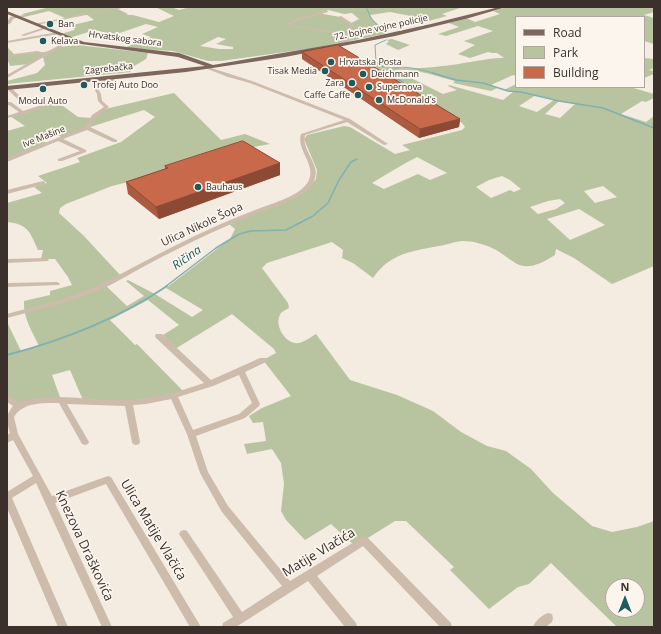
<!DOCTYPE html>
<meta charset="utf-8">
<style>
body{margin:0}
#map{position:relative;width:661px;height:634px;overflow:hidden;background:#f4ebe1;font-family:"Open Sans",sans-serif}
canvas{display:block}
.frame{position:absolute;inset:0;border:8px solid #3b302b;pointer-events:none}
.legend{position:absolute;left:515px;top:16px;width:130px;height:72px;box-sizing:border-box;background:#fbf5ee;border:1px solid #aea6a0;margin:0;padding:5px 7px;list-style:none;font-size:12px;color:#3b302b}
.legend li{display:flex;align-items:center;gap:8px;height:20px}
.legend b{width:20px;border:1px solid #aea6a0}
.north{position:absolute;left:605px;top:578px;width:40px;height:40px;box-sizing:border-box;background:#fbf5ee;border:1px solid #aea6a0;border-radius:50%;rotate:0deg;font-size:11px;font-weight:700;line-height:16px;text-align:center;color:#3b302b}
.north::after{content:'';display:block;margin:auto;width:14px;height:18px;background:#1f5a5e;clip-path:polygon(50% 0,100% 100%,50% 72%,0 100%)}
</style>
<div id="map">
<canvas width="661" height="634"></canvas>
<div class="frame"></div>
<ul class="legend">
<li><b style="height:5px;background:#7d675c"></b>Road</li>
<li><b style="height:11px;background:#b8c4a0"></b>Park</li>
<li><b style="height:11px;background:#c8694b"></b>Building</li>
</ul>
<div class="north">N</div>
</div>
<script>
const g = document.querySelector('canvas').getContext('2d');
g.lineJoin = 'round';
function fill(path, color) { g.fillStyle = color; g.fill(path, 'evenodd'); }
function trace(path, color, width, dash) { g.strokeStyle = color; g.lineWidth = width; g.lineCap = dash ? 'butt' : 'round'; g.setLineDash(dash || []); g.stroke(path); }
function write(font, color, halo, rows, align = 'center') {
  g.font = font + ' "Open Sans",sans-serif'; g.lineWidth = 3.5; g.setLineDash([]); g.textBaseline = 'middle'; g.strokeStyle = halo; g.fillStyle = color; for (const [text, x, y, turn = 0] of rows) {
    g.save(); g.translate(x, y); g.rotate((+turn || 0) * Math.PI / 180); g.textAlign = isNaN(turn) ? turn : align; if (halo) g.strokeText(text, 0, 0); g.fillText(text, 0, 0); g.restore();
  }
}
const green = new Path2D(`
 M44,7H124L118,9L128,14L126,15H133L159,22L174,16L155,7H171L179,10L191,7H463L442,14L447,16L425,22L416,17L390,12L370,15L373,20L379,25L385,34L314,48L221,61H208L173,51L124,48L151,37L142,34L158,27L146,24L114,35L95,30L69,38L60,34L75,30L68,26L94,20L86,14L65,18L49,11L20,18L18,16L24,15L22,14L46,8ZM328,10L344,14L352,13L359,19L351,23L340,17L318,13ZM218,37L226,39L216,44L233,47V49H219L200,46Z
 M507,7H649L654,9V12L644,15L654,18V44L644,41V17H516V76L513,75L491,85L497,88L491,91L453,83L455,81C435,76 416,68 395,70L443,94L457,90L448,86L449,85L503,100L513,92L504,90L516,84V87H630L654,94V98L646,102L642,101L621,114L646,122L654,116V266L612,284L574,258L556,249L555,255C513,282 516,253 481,244C476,242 469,241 463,241C455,241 447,245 439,246C424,249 406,251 393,259C384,264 379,270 373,278L353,263L342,258L343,250L332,242L267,263L262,268L288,303L289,308C287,309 283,311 281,313C273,324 285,345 299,343C304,342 311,337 316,334L350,380L397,395L433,411L461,432L487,446L506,451L531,469L553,493L592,526L612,532L637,527L654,521V627H617L551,563L529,584L518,587L489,609L450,570L454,567L406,521H395L355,546L331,524L305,540L286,520L281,511L284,484L281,463L272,449L247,454L244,444L266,441L263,422L253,423L249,416L262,408L291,396L263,360L276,353L274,349L232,314L175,349L163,335L179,325L148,300L110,320L135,345L137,344L184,392L128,403L83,400L70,370L52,375L61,400L20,406L7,398V322L21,351L39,346C32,331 23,318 24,301L50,295V291L72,285L68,277L55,259H41L43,250H38C30,232 28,224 7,222V203L42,193L34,187L47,183L38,176L80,162L77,158L121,142L155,117L144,110L87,128L64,138L52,133L38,139L49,144L7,160V131L25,126L10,116L54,103L63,106L78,117L92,118L105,109L174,93L221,140L245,134L270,144L242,149L168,172L112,186L66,204L60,208L59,213L84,236L121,276L105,285L127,306L144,296L126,281L128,280L155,294L192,317L203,310L166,288L230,239L235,229L229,224L305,192L316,179L317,170L304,139L307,135L344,126L350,127L395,154L410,150L402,145L462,130L465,127L462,123L370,65L376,62C399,76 463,63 489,59C494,58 499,58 504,58L497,53H492L488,52L470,58L458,54L475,45L464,41L493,31L478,26L446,36L438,34L459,27L449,23L466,18L475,22L500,14L493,11ZM536,95L554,100L537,112L519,106ZM559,101L575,104L560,118L545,114ZM417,157L447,173L430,180L418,174L384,189L372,183C387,174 401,165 417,157ZM502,176L510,180L521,189L514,192L510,190L491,198L476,187L489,180ZM603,186L617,197L595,203L584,191ZM560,199L565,203L556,209L538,214L530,207L548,201ZM579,209L605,225L570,240L547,219ZM613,586H637V610H613Z
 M392,39L410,45L398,50L386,44L389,41L386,40Z
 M77,45L148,53L146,59L131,68V72L7,84V81L37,73L45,65L43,57L29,64L10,66L7,58V47L15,55L45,52L60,47Z
 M644,58L654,59V68L649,70L654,71V74L644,78Z`);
const streamFar2 = new Path2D(`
 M366,7L371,18L385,34
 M386,40L375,45L376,62L382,65L385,72L388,74
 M385,72C396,62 423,70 436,74`);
const streamFar1 = new Path2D(`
 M386,73L403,82
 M433,73L456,80L483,83L508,91L521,92L559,101L603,108L654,128
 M165,287L216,248L239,234L251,231L286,230L313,216L328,203L339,180L351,162L357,159`);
const stream = new Path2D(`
 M7,355C64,340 118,319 167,286`);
const street = new Path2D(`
 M119,7H126L36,25L34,24Z
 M644,7L654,8V10L645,8Z
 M327,10L328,12L298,21L290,25L347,33V30L351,25L338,17L341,16L355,25L351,30V34L354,35L350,41L342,43L341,45L339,44V42L348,39L350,36L284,25L296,19Z
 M18,15L19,17L13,19L11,23L7,25V22L10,17Z
 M45,27L48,28L24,36L21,35Z
 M58,32L59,34L7,43V41Z
 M72,38L75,39L7,78V75L42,55L37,53L7,57V55L37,51L45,53Z
 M205,66L252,81L350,119L388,144L384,145L347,122L305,135C301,151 322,165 314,181C306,198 280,204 263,211C226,225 191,242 156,260C136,270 117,283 97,291C68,303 37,310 7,318V314C36,306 66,300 94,287C114,278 133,267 153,257C189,238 225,221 263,207C277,202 303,194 309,180C316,164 296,150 301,134L344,120L250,83L228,77L205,68Z
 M113,77L116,78L114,81L97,83L96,85L101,94L102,101L109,107L96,117L90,127L117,140V142H113L87,130L63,139L86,150V152L62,161H58V159L80,151L58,141L7,162V158L85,127L92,115L104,107L98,101L97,94L92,85L95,81L111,79Z
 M7,87H10L25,101L44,98L46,99L44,100L22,103L7,89Z
 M60,99L64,100L25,114L7,118V116L19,112L9,105H7V102H11L23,111Z
 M43,181L45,182V184L7,194V190Z
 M46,258L48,259L49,260L48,261L7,263V259Z
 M57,282L59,283L60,284L59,285L7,287V283Z
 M156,334H162L211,380L260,358H266L267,360L266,362L245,372L260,404L259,406L245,418L196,436L208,472L228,506L290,581L364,536L367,537L451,623L452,627H440L363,546L317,576L356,623L357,627H345L308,581L236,627H222L223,623L233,617L181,537L179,534L181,531L184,530L187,531L242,612L282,586L222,512L200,473L187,434L171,399L146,404L133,405L140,442L139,444L136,445L133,444L132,442L125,406L67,404L89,442L88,444L85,445L82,444L59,403C43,403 23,402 14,417L18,434L52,496L108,476L111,477L201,627H190L106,484L55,503L112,627H102L36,483L12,498L68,627H58L7,508V492L33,476L13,440L7,443V435L10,433C7,421 5,416 13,406L7,402V395L20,402C51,392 86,400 117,400C147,400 176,393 204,383L156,338L155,336ZM239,375L252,403L239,414L193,430L178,397L213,386Z
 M548,613L552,614L553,618L552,622L546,627H533C535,621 542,615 548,613Z`);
const primary = new Path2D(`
 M499,7H506L469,18L395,36L285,57L186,72L7,90V86L205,66L178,57L81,44L7,14V11L84,42L179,53L213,65L358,40L431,24Z`);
const wall = new Path2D(`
 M302,52L460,119L459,127L419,138L302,59Z
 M280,163V175L159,219L128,194L126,182L165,169V166Z`);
const shadedWall = new Path2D(`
 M460,119L459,127L419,138L420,129Z
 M280,163V175L159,219L156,207Z`);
const building = new Path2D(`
 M338,45L460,119L420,129L302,52Z
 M243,141L280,163L156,207L126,182L168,168L165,166Z`);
const markers = [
 [50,24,4,"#1f5a5e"],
 [43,41,4,"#1f5a5e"],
 [331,62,4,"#1f5a5e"],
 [325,71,4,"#1f5a5e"],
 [363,74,4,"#1f5a5e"],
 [352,83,4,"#1f5a5e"],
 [84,85,4,"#1f5a5e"],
 [369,87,4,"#1f5a5e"],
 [43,89,4,"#1f5a5e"],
 [358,95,4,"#1f5a5e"],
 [379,100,4,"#1f5a5e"],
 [198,187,4,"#1f5a5e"]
];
const farPoinames = [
 ["Ban",58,24],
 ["Kelava",51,41],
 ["Hrvatska Posta",339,62],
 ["Tisak Media",317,71,"right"],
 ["Deichmann",371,74],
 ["Zara",344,83,"right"],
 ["Trofej Auto Doo",92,85],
 ["Supernova",377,87],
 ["Caffe Caffe",350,95,"right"],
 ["McDonald's",387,100],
 ["Modul Auto",43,101,"center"],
 ["Bauhaus",206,187]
];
const farStreetnames = [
 ["72. bojne vojne policije",381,28,-12],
 ["Hrvatskog sabora",125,39,7],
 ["Zagrebačka",109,69,-6],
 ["Ive Mašine",44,137,-22]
];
const streetNames = [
 ["Ulica Nikole Šopa",202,225,-25]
];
const waterNames = [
 ["Ričina",187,258,-35]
];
const nearStreetnames = [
 ["Ulica Matije Vlačića",153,530,59],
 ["Knezova Draškovića",84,546,65],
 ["Matije Vlačića",319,553,-31]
];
fill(green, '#b8c4a0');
trace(streamFar2, '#7fb0b2', 1);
trace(streamFar1, '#7fb0b2', 1.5);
trace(stream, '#7fb0b2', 2);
fill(street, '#cdbbac');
fill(primary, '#7d675c');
fill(wall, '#ac5a40');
fill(shadedWall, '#8c4a34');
fill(building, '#c8694b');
trace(building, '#8c4a34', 1);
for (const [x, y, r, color] of markers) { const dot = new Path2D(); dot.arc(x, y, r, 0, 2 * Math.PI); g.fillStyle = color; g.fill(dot); trace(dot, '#fbf5ee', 1.5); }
write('9px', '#3b302b', '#fbf5ee', farPoinames, 'left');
write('9px', '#3b302b', '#fbf5ee', farStreetnames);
write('11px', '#3b302b', '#fbf5ee', streetNames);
write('italic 12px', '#1f5a5e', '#fbf5ee', waterNames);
write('13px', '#3b302b', '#fbf5ee', nearStreetnames);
</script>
